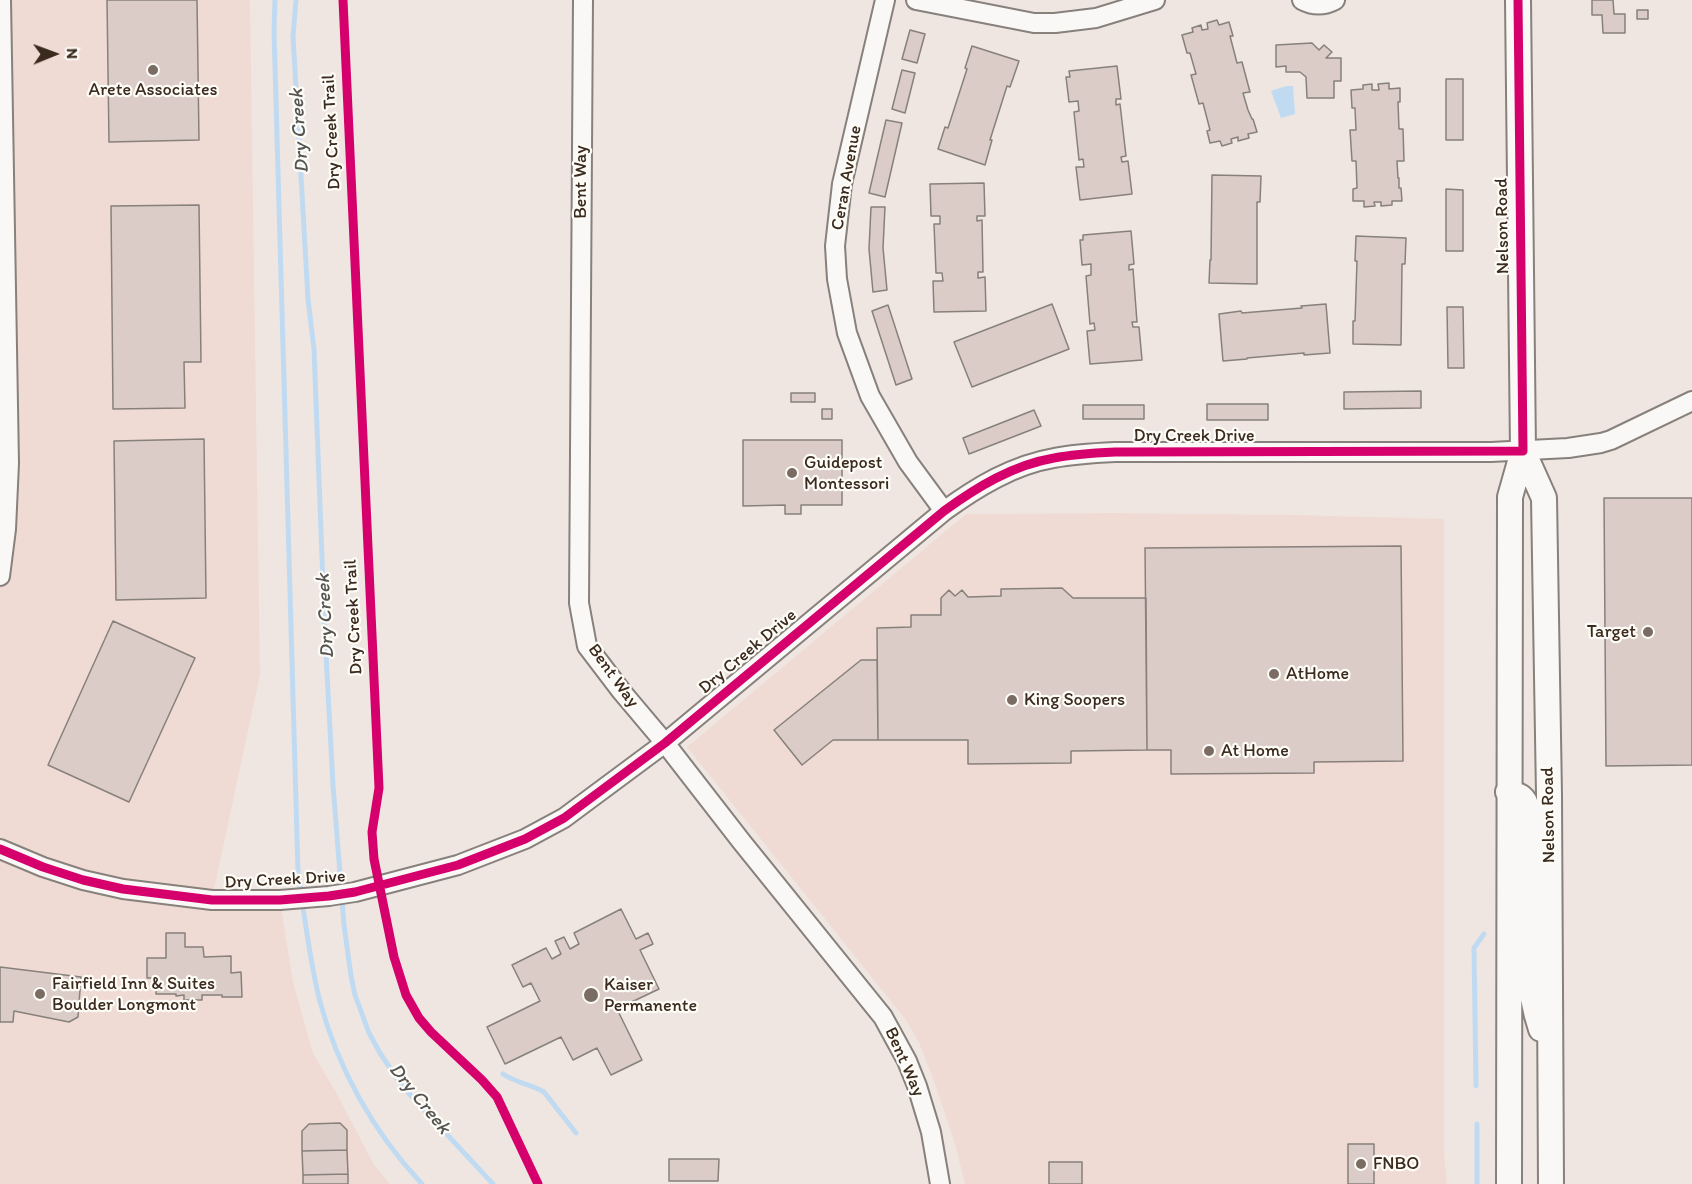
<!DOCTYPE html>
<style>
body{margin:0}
#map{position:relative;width:1692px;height:1184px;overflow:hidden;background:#efe6e2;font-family:Itim,sans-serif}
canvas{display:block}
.north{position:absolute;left:24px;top:24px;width:60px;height:60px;-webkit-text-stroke:4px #fdfcf7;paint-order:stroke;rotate:89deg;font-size:16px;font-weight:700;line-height:24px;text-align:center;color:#3b2a1e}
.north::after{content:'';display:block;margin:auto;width:21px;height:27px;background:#3b2a1e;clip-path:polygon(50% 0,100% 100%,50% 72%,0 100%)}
</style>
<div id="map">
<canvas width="1692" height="1184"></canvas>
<div class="north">N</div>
</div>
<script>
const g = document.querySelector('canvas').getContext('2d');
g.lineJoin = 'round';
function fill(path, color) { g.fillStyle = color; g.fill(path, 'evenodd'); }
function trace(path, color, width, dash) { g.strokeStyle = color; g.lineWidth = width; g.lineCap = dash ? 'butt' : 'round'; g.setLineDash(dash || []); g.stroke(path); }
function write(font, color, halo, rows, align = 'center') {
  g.font = font + ' Itim,sans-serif'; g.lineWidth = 4.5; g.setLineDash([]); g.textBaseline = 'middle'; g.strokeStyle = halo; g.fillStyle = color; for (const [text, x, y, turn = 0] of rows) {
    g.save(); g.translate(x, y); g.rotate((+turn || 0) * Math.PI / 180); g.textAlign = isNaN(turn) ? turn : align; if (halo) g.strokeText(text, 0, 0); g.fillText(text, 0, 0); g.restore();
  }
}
const built = new Path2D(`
 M0,0H250L260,675L212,899L280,900L293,982L313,1053L337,1094L374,1165L390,1184H0Z
 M1115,513L1295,515L1444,519V1154L1447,1184H965L955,1144L933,1078L919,1043L906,1020L687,747L966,514Z`);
const water = new Path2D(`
 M1286,86H1293L1295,114L1281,118L1271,91Z`);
const stream = new Path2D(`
 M275,0L274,31L298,872C304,914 309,956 319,998C337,1067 373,1132 422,1184
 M296,0L293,36L308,299L314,349L325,636L333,785L344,925L351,976L355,995L369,1033L380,1053L402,1086L493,1184
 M503,1074C516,1083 531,1084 544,1092L576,1133
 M1476,1086L1474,948L1484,934
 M1477,1124V1184`);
const building = new Path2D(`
 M107,0H197L199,140L109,142Z
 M1592,0H1613L1614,14H1625V33H1603L1602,15H1592Z
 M1637,10H1648V19H1637Z
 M1217,20L1219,25L1229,22L1233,36H1230L1237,63L1242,62L1250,92L1243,93L1248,110L1252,119H1253L1257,132L1248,134L1249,138L1238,141V137L1231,139L1232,143L1222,146L1220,141L1210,143L1207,131L1210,130L1203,103L1199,104L1191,75L1196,74L1190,53H1187L1182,35L1193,32L1192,28L1201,25L1202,30L1208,29L1207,23Z
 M910,30L925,34L917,63L902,59Z
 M1312,43L1319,50L1324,45L1332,52L1326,58H1341V81H1334V98H1307L1306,77L1300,72H1286V66L1276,67V45Z
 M972,46L1019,61L1010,87L1007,86L990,140H992L985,165L938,149L945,127L948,128L967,69L965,68Z
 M1117,66L1121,99H1116V105L1120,104L1126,156L1121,157L1122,162L1128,161L1132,194L1080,200L1076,167H1084L1083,159L1079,160L1074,112L1079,111L1078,101L1069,102L1066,77H1070L1069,71Z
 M902,70L915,73L905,113L892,109Z
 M1446,79H1463V140H1446Z
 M1389,83V89L1400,88V102H1398L1399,129H1403L1404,161H1397L1398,178H1399V188H1401L1402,201H1392V205L1381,206V202H1374L1375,206L1364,207V201H1353V189L1357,188L1356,161H1352L1350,130H1356L1355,108H1352L1351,90L1363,89V85L1372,84V90H1379L1378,84Z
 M886,120L902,123L885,197L869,193Z
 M1212,175L1261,176L1260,202H1257V284L1209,283L1210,260H1211Z
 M984,183L985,216H977V221L982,220L983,272H978V278L985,277L986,311L934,312L933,281H943L942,273H936L934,224H940V216H931L930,184Z
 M1446,189L1463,190V251H1446Z
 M199,205L201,362H184L185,408L113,409L111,206Z
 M871,207H885L883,248L887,290L873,292L869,249Z
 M1131,231L1134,264L1129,265V270L1133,269L1137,322H1132L1133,327H1139L1142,360L1090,364L1087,331L1095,330L1094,323L1090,324L1086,276L1091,275V264L1082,265L1080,240H1083V235Z
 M1356,236L1406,238L1405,264H1402L1401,345L1353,344V321H1355L1357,261H1355Z
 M1052,304L1069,349L972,387L954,342Z
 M1326,304L1330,353L1304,355V353L1247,358V359L1223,361L1219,314L1241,311L1242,313L1302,308L1301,306Z
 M888,305L912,379L896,385L872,311Z
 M1447,307H1463L1464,368H1448Z
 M1421,391V408L1344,409V392Z
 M791,393H815V402H791Z
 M1207,404H1268V420H1207Z
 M1083,405H1144V419H1083Z
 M822,409H832V419H822Z
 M1034,410L1041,426L969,454L963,438Z
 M204,439L206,598L116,600L114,441Z
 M743,440H842V505H801V514H785V505L743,506Z
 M1604,498H1692V765L1606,766Z
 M1401,546L1403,761L1314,762V773L1171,774V750H1147L1145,548Z
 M1062,588L1073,598H1146L1147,750L1071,751V763L968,764V740H878L877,628L911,627V615H941V598L949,590L955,596L962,590L968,597L1001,596V589Z
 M113,621L195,658L129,802L48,765Z
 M861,660H877L878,740H833L802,765L774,730Z
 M621,909L636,939L648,933L653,944L640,950L659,989L617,1009L642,1060L611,1075L597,1048L573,1060L561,1037L505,1064L487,1027L540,1001L531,983L523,987L512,965L546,948L552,959L561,954L555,941L564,937L570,949L579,944L574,933Z
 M166,933H185V947H203L204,957L231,956V973L241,972L242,997H222V995H202V1000H184V995L176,996V994H156V978H147V958H166Z
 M0,967L81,977L78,1017L69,1022L14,1011L13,1022H0Z
 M340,1123L347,1130V1150L302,1151V1131L309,1124Z
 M1348,1144H1374V1184H1348Z
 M347,1150L348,1174L303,1175L302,1151Z
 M669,1159H719L718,1181H669Z
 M1049,1162H1082V1184H1049Z
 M348,1174V1184H303V1175Z`);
const minor = new Path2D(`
 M583,0L579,603L587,646L622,692L665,743L741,841L883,1017L907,1061L917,1086L931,1132L940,1184
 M885,0L842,184L835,246L837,279L847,333L870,396L908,462L944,511
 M916,0L1034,23H1055L1096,18L1155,0
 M1302,0C1313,6 1324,6 1335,0
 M0,576L6,529L9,463L1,0
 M0,849L43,867L83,880L123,889L212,900H280L329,896L355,892L458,865L525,839L564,818L665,743L944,511C977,487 1013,465 1054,458C1074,454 1094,453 1115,452H1491L1568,448L1601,443L1611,440L1692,401`);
const secondary = new Path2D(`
 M1523,451L1544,498L1549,795L1551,1184
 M1508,792C1519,795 1525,797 1527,809C1535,881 1517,959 1541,1029
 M1509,1184L1510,497L1523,451L1518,0`);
const cycleway = new Path2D(`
 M343,0L379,788L372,832L374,859L394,957L406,995L419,1018L431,1032L482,1080L497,1097L538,1184
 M0,849L43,867L83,880L123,889L212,900H280L329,896L355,892L458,865L525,839L564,818L665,743L944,511C977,487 1013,465 1054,458C1074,454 1094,453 1115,452L1523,451L1518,0`);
const markers = [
 [153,70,6,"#7a6c63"],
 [792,473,6,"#7a6c63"],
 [1648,632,6,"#7a6c63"],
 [1274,674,6,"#7a6c63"],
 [1012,700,6,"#7a6c63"],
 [1209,751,6,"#7a6c63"],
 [40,994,6,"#7a6c63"],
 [591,995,8,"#7a6c63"],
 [1361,1164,6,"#7a6c63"]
];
const poiNames = [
 ["Arete Associates",153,90,"center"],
 ["Guidepost",804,463],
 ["Montessori",804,484],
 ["Target",1636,632,"right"],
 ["AtHome",1286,674],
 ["King Soopers",1024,700],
 ["At Home",1221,751],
 ["Fairfield Inn & Suites",52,984],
 ["Boulder Longmont",52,1005],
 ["Kaiser",604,985],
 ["Permanente",604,1006],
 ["FNBO",1373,1164]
];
const streetNames = [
 ["Dry Creek Trail",332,132,-93],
 ["Ceran Avenue",847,178,-80],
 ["Bent Way",581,182,-90],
 ["Nelson Road",1503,226,-91],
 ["Dry Creek Drive",1194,436],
 ["Dry Creek Trail",354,617,-93],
 ["Dry Creek Drive",748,652,-40],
 ["Bent Way",613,676,54],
 ["Nelson Road",1549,815,-91],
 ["Dry Creek Drive",285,880,-3],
 ["Bent Way",904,1062,66]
];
const waterNames = [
 ["Dry Creek",300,131,-94],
 ["Dry Creek",326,616,-93],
 ["Dry Creek",419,1099,51]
];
fill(built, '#efdbd4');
fill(water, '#c0dbf1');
trace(stream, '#c0dbf1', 5);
fill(building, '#dbccc8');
trace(building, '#87807b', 1.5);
trace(minor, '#87807b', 22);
trace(secondary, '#87807b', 28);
trace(minor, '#f9f8f6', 18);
trace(secondary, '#f9f8f6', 24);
trace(cycleway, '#d6006c', 9);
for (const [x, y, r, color] of markers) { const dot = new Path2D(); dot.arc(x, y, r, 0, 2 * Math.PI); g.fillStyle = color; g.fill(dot); trace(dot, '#fdfcf7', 2); }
write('18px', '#3b2a1e', '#fdfcf7', poiNames, 'left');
write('18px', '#3b2a1e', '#fdfcf7', streetNames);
write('italic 20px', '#575554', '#fdfcf7', waterNames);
</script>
